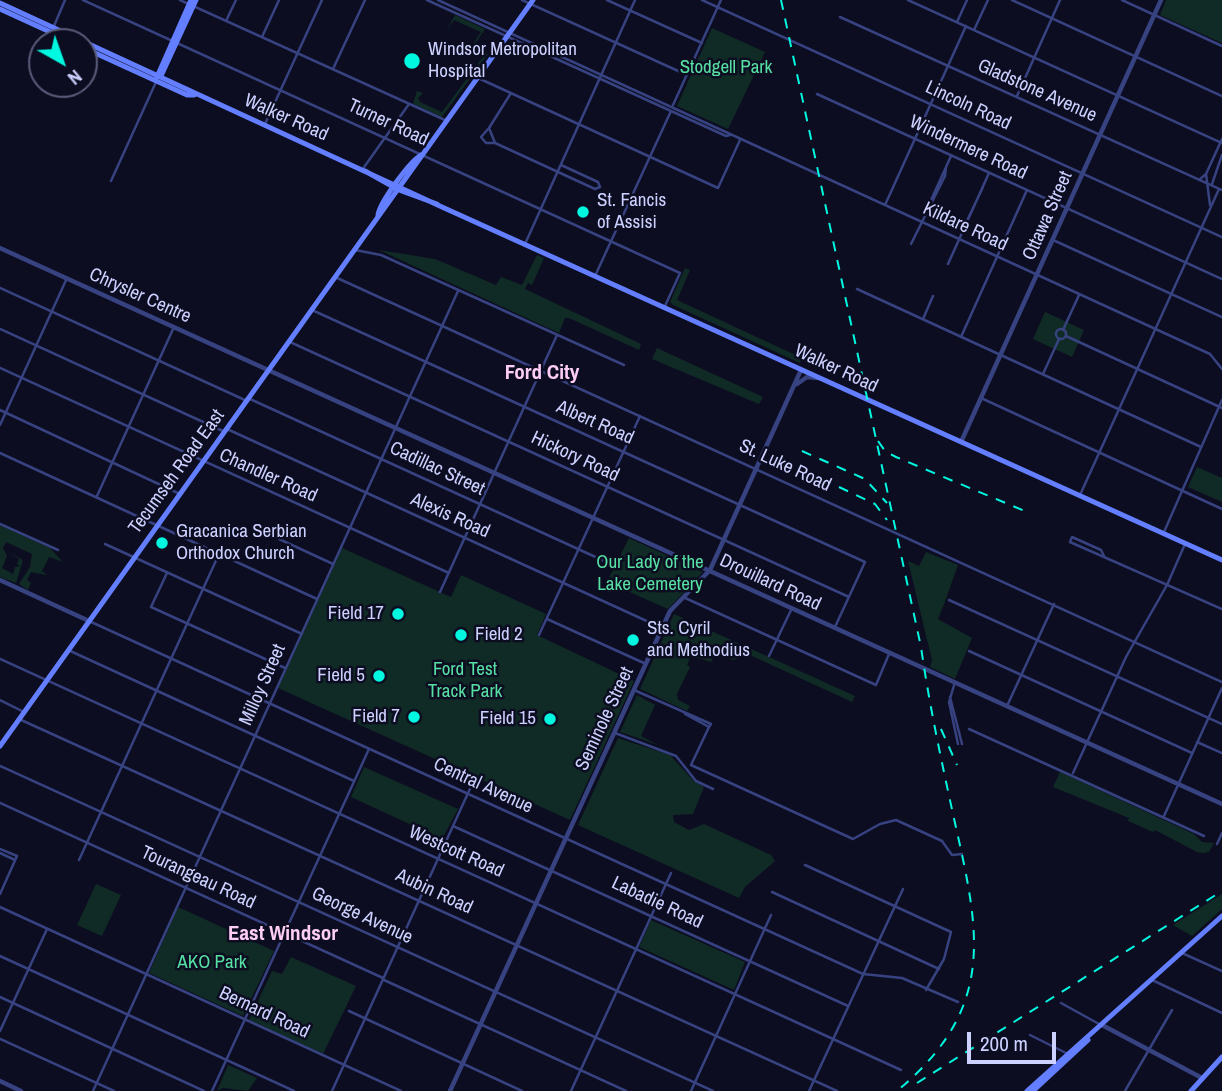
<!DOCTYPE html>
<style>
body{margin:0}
#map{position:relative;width:1222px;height:1091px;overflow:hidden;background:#0d0d21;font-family:"Archivo Narrow",sans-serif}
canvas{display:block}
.north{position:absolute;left:28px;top:28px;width:70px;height:70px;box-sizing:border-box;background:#0d0d21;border:2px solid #595b7a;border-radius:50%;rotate:140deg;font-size:19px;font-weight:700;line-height:28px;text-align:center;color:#ccd1ff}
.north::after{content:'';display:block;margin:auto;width:24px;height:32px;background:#00f7e0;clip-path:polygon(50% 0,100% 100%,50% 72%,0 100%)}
.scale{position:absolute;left:967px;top:1032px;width:89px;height:32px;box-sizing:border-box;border:4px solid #ccd1ff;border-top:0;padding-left:9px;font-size:21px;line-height:24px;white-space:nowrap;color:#ccd1ff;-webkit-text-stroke:5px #0d0d21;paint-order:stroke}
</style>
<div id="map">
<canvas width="1222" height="1091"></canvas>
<div class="north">N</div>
<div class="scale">200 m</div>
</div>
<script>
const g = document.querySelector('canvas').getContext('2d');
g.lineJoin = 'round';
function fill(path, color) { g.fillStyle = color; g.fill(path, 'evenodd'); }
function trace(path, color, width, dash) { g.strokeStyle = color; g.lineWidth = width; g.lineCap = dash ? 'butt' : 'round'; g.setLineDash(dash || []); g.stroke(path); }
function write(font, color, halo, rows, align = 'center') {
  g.font = font + ' "Archivo Narrow",sans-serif'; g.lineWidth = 5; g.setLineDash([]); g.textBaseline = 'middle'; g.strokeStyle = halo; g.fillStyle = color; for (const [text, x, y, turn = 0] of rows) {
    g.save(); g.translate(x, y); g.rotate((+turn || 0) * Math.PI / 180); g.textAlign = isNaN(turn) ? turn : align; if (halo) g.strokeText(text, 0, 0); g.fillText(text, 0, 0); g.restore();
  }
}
const green = new Path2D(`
 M1166,0H1222V43L1160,15Z
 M455,15L485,29L473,47L488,54L442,117L413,104L417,91L423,93L418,98L420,102L442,112L483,57L482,52L471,47L481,32L454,20L446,31Z
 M712,28L765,52L728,129L677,106Z
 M379,250L435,259L496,285L501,277L522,285L537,255L544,258L532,285L528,283L525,289L641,344L639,350L569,318H565L559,333Z
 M685,268L690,270L677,300L802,358L800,363L673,305L670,302Z
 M1045,312L1084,330L1072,357L1033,339Z
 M657,348L763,397L759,404L652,359Z
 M1197,467L1222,478V502L1188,487Z
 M0,525L50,548L63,562L49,557L42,571L47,575L31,572L27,580L31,583L28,590L19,584L30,567L32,554L6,542L3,548L7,556L2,568L13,574L15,567L20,566L17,564L19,559L9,552L23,560L16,583L0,577Z
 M629,538L703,572L668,609L607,582Z
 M342,548L451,597L461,575L546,614L537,635L634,681L570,820L278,688Z
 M926,552L958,565C951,583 946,601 938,619L972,638L955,679L930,667L932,660L908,561L919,566Z
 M674,614L855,696L852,702L750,655L733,660L716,652L711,662L691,656L687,665L690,667L677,694L678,700L690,706L687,711L640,689Z
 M637,695L655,705L641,736L658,745L620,732Z
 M618,738L670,755L694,781L704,787L693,814L673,815L674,822L689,830L704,824L771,855L775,861L745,887L739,898L578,825Z
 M364,767L458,809L442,839L351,797Z
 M1060,772L1194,834L1202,842L1214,843L1209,852L1203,853L1197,852L1155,830L1153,832L1128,821L1129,818L1053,787Z
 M96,884L121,895L102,936L77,925Z
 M1222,894V909L1192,936L1173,925Z
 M178,907L274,951L243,1016L149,973Z
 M651,920L745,962L734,990L639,947Z
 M291,957L356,986L323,1054L249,1020L272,971L282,974Z
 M228,1065L257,1078L248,1091L223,1088L217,1091Z`);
const minor = new Path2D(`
 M83,0L680,273L665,306
 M180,0L445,120
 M427,0L726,136L730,135
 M438,0L1210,354L1222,369
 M522,0L687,75
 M607,0L702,43
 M702,0L1222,237
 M908,0L1222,143
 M1012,0L1222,96
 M1122,0L1222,46
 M840,17L1222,190
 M226,21L236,0
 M957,22L967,0
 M54,26L65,0
 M974,30L988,0
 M262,37L279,0
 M333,69L365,0
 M478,78L718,188L740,140
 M511,93L489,128L495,143L595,189L600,187L598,182L561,165
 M817,94L1222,279
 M1017,96L1060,0
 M673,105L721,0
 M265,124L322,0
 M489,128L481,137L486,143H495
 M362,170L409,104
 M1206,174L1210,205
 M1199,180L1206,174L1222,139
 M111,181L156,82
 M1212,184L1222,155
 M885,205L966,26
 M927,209L951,156
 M965,225L983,187
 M1053,240L1222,317
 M525,244L635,0
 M911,244L945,176L946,167
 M355,250L381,255L624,365
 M948,264L989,173
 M595,276L671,111
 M335,277L1222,682
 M0,288L247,401
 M857,289L1201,447
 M312,310L865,562L835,627
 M923,319L933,296
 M1056 334a5 5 0 1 1 10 0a5 5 0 1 1-10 0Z
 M0,329L225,432
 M1063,330L1079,295
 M1066,336L1222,408
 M961,337L1027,190
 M290,342L849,597
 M0,368L449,573
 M1043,374L1059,339
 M981,398L1222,509
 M250,399L613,565
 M0,410L180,494
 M0,425L67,278
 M227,429L662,628
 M0,453L317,599
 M1080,495L1219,189
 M97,496L174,327
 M0,524L58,550
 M1164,532L1222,400
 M1072,537L1070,542L1222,609
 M1072,537L1101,550L1104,556
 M279,539L333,564
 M105,544L302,634
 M167,573L151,607L285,668
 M440,592L557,335
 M683,597L876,685L889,654
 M949,600L1222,724
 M547,619L646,664
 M89,621L863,974L902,978L958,1002
 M539,635L640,416
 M68,650L354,781
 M969,651L1192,753
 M769,656L792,608
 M0,659L901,1070
 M955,682L949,702L958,744
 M634,690L711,724L709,727
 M950,697L962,744
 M0,700L24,712
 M1007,706L1054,604
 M685,714L709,727
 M19,719L837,1091
 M709,727L691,765L853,839L880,824L896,820L942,841L952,855L962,854
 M969,729L1204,836
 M615,733L676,756L696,781L713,789
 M1197,742L1222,753
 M0,766L713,1091
 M1073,773L1126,657L1167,585L1185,544
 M0,803L383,978
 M1164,816L1222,688
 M453,826L848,1006
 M1217,844L1222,833
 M0,849L17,856L0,894
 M0,853L15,860
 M79,860L219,554
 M805,865L951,932L944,959L926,990
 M772,892L939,969
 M0,907L401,1091
 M1182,953L1222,971
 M0,956L294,1091
 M384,980L626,1091
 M1152,980L1222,1013
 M0,997L204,1091
 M1061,1003L1099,1024
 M349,1011L522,1091
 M0,1031L47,929
 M1030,1035L1068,1054
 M0,1039L114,1091
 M93,1091L458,291
 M212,1091L369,749
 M332,1091L474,780
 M571,1091L671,873
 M691,1091L771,915
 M809,1091L903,889
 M1125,1091L1172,1010`);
const tertiary = new Path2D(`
 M0,248L1222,804
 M797,384L807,377L818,378
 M961,442L1161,0
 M0,580L89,621
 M1102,1025L1202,1078
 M0,1081L21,1091
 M450,1091L670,611L710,570L801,370`);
const secondary = new Path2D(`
 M0,3L442,207L1222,560
 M0,9L72,42
 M84,48L187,95H194
 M161,76L196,0
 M157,77L191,0
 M365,171L399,190L437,204
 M378,215C380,202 411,159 423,154
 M0,746L533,0
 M1027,1091L1222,916
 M1033,1091L1088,1040
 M1191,1091L1222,1057`);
const rail = new Path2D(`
 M781,0L921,647C929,703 941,759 953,814C979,930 999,1006 897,1091
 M878,441L885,451L896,457L1027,512
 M802,451L865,479L887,503
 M839,487L875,504L887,520
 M941,729L957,765
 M917,1083L1222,891`);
const markers = [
 [412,61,9,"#00f7e0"],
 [583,212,7,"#00f7e0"],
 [162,543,7,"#00f7e0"],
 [398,614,7,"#00f7e0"],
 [461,635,7,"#00f7e0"],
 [633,640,7,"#00f7e0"],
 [379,676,7,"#00f7e0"],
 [414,717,7,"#00f7e0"],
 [550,719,7,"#00f7e0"]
];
const poiNames = [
 ["Windsor Metropolitan",428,50],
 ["Hospital",428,72],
 ["St. Fancis",597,201],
 ["of Assisi",597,223],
 ["Gracanica Serbian",176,532],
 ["Orthodox Church",176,554],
 ["Field 17",384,614,"right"],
 ["Sts. Cyril",647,629],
 ["and Methodius",647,651],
 ["Field 2",475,635],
 ["Field 5",365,676,"right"],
 ["Field 7",400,717,"right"],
 ["Field 15",536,719,"right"]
];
const parkNames = [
 ["Stodgell Park",726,68],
 ["Our Lady of the",650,563],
 ["Lake Cemetery",650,585],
 ["Ford Test",465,670],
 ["Track Park",465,692],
 ["AKO Park",212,963]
];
const streetNames = [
 ["Gladstone Avenue",1037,91,24],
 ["Lincoln Road",968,106,25],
 ["Walker Road",286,118,24],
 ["Turner Road",388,123,25],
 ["Windermere Road",968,148,25],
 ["Ottawa Street",1048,216,-66],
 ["Kildare Road",965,227,25],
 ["Chrysler Centre",140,296,24],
 ["Walker Road",836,369,25],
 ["Albert Road",595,423,24],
 ["Hickory Road",575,457,25],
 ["St. Luke Road",785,466,25],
 ["Cadillac Street",437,469,25],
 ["Tecumseh Road East",177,472,-54],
 ["Chandler Road",268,476,24],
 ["Alexis Road",450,516,24],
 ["Drouillard Road",770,583,25],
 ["Milloy Street",263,685,-66],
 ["Seminole Street",605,719,-65],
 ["Central Avenue",483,786,25],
 ["Westcott Road",456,852,24],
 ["Tourangeau Road",198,878,25],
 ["Aubin Road",434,892,25],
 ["Labadie Road",657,903,25],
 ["George Avenue",362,916,25],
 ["Bernard Road",264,1013,25]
];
const neighbourhoodNames = [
 ["Ford City",542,373],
 ["East Windsor",283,934]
];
fill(green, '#102b25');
trace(minor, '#374281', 2.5);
trace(tertiary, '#374281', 4.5);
trace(secondary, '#637eff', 5);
trace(rail, '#00f7e0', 2, [10, 9]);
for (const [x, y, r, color] of markers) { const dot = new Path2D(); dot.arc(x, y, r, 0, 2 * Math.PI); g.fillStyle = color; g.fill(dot); trace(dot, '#0d0d21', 2.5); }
write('19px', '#ccd1ff', '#0d0d21', poiNames, 'left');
write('19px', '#57e0a3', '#0d0d21', parkNames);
write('19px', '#ccd1ff', '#0d0d21', streetNames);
write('bold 21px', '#ffcef7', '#0d0d21', neighbourhoodNames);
</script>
